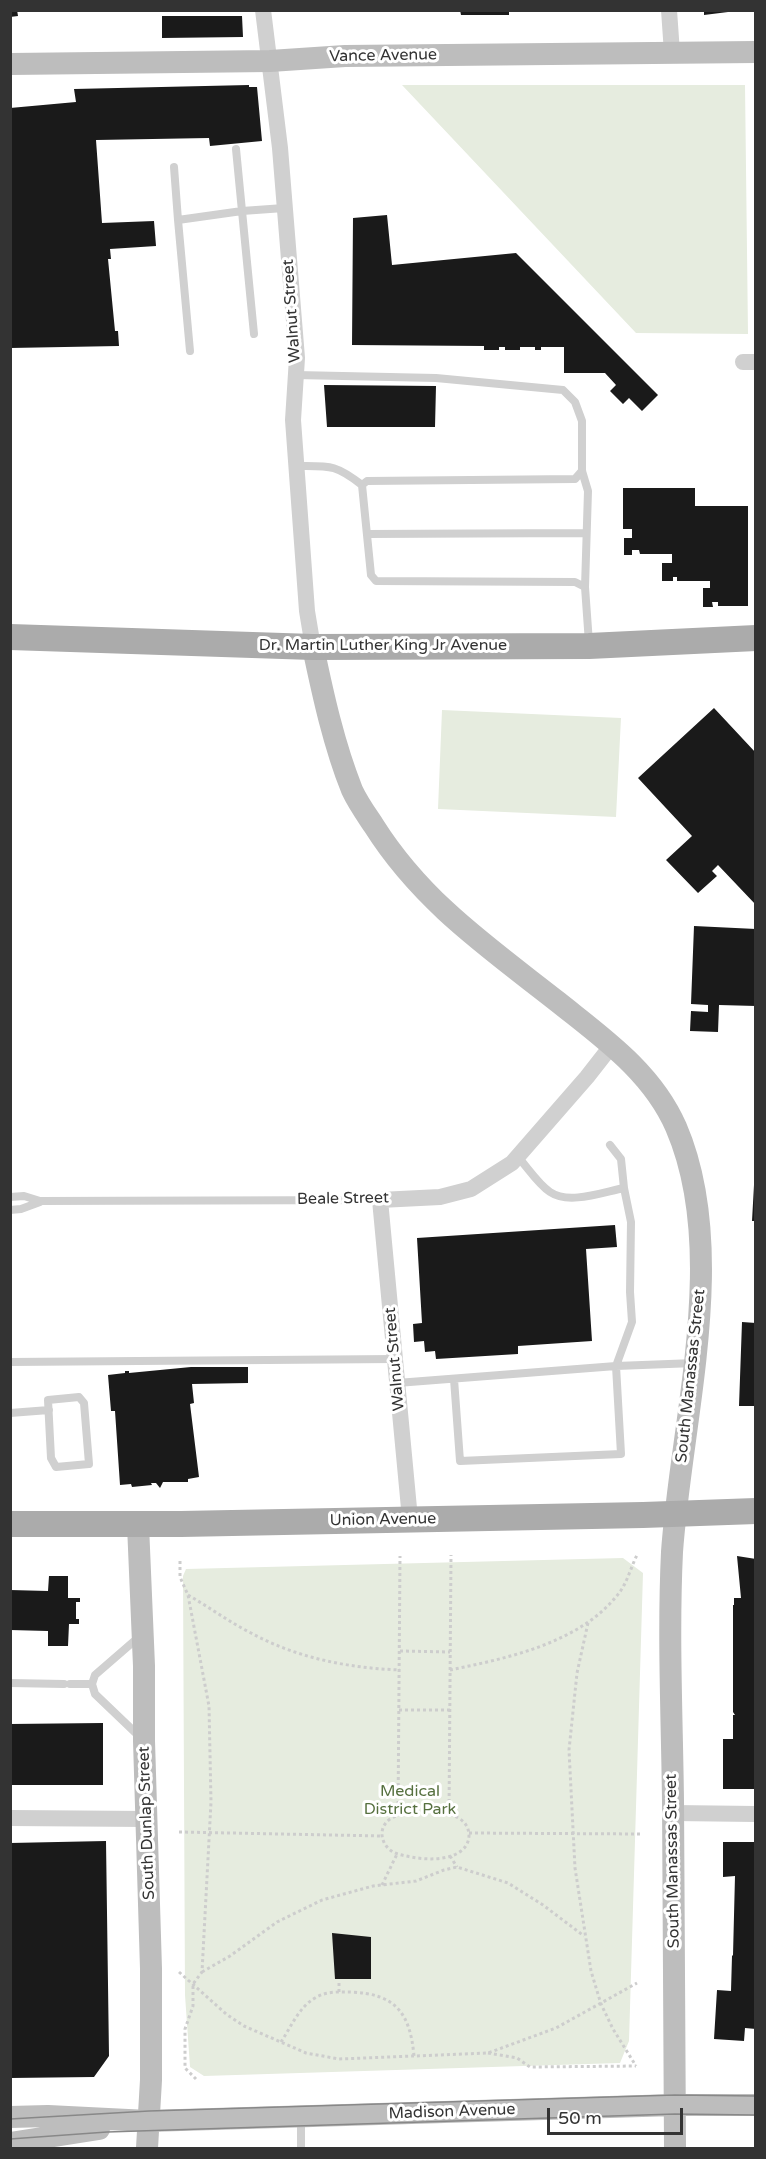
<!DOCTYPE html>
<style>
body{margin:0}
#map{position:relative;width:766px;height:2159px;overflow:hidden;background:#fff;font-family:"Varela Round",sans-serif}
canvas{display:block}
.frame{position:absolute;inset:0;border:12px solid #333;pointer-events:none}
.scale{position:absolute;left:547px;top:2108px;width:136px;height:27px;box-sizing:border-box;border:3px solid #333;border-top:0;padding-left:8px;font-size:18px;line-height:21px;white-space:nowrap;color:#333;-webkit-text-stroke:4px #fff;paint-order:stroke}
</style>
<div id="map">
<canvas width="766" height="2159"></canvas>
<div class="frame"></div>
<div class="scale">50 m</div>
</div>
<script>
const g = document.querySelector('canvas').getContext('2d');
g.lineJoin = 'round';
function fill(path, color) { g.fillStyle = color; g.fill(path, 'evenodd'); }
function trace(path, color, width, dash) { g.strokeStyle = color; g.lineWidth = width; g.lineCap = dash ? 'butt' : 'round'; g.setLineDash(dash || []); g.stroke(path); }
function write(font, color, halo, rows, align = 'center') {
  g.font = font + ' "Varela Round",sans-serif'; g.lineWidth = 6; g.setLineDash([]); g.textBaseline = 'middle'; g.strokeStyle = halo; g.fillStyle = color; for (const [text, x, y, turn = 0] of rows) {
    g.save(); g.translate(x, y); g.rotate((+turn || 0) * Math.PI / 180); g.textAlign = isNaN(turn) ? turn : align; if (halo) g.strokeText(text, 0, 0); g.fillText(text, 0, 0); g.restore();
  }
}
const green = new Path2D(`
 M402,85H745L748,334L636,333Z
 M442,710L621,718L616,817L438,809Z
 M623,1558L643,1573L629,2041L620,2063L204,2076L190,2067L185,1995L183,1576L186,1569Z`);
const building = new Path2D(`
 M10,10H17L18,16L10,17Z
 M460,10H509V15H461Z
 M704,10H728V12L704,15Z
 M162,16H242L243,37L162,38Z
 M249,85V87H257L262,141L210,146L209,138L96,140L102,223L154,221L156,246L110,249L111,259H108L115,331H118L119,346L10,348V108L76,102L74,89Z
 M387,215L392,265L516,253L658,395L642,411L629,398L623,404L610,391L616,385L605,373H564V347H541V350H535V347H520V350H505V347H499V350H484V346L352,345L353,218Z
 M324,385L436,386L435,427H327Z
 M623,488H695V506H748V606H718V602H712L713,607H703V588H710V581H677V577H673V581H662V563H672V554H640L639,550H632V555H624V538H632V529H623Z
 M714,708L756,753V905L718,865L712,871L717,876L698,893L666,860L692,836L638,778Z
 M694,926L756,929V1006L719,1005L718,1032L690,1031L691,1011L708,1012V1005L691,1004Z
 M754,1185H756V1221H752Z
 M615,1225L617,1247L586,1249L592,1341L518,1346V1354L436,1359L435,1351L425,1352L424,1341L414,1342L413,1324L422,1323L417,1238Z
 M742,1322L756,1323V1406H739Z
 M191,1367H248V1383L192,1384L194,1403L190,1404L199,1477L188,1479V1482H163L160,1488L156,1483H151L152,1485L132,1487L131,1484L120,1485L115,1411H111L108,1375L125,1373V1371H129V1373Z
 M737,1556L756,1559V1789H723V1739H733V1715H735L733,1712V1605H734V1598H741Z
 M49,1576H68V1598H80V1602H76V1619H79V1624H69L68,1646H48V1631L10,1630V1590L48,1591Z
 M103,1723V1785H10V1724Z
 M106,1841L109,2056L94,2077L10,2078V1843Z
 M723,1842H756V2029L745,2028L744,2041L714,2039L717,1990L731,1991L732,1956L733,1955L735,1876L723,1877Z
 M332,1933L371,1937V1979H335Z`);
const path = new Path2D(`
 M180,1561V1577L188,1595L209,1706L211,1802L202,1972L193,1984V2006L185,2029V2068L196,2079
 M188,1595C209,1607 229,1622 251,1633C297,1658 348,1668 400,1670
 M588,1623L577,1673L569,1750L575,1868L591,1971L601,2004L613,2029L636,2066
 M400,1651L450,1652
 M450,1670C508,1658 581,1643 619,1593C627,1583 631,1567 637,1555
 M399,1710H450
 M426,1811C442,1812 468,1814 469,1835C469,1842 466,1847 461,1851C445,1863 416,1859 398,1854C383,1850 375,1830 390,1819C400,1813 414,1812 426,1811Z
 M449,1814L451,1555
 M398,1816L400,1556
 M179,1832L382,1836
 M469,1833L641,1834
 M450,1856L457,1867
 M382,1885L397,1854
 M179,1972L226,2014L244,2026L306,2053L339,2059L414,2056
 M202,1972L230,1956L277,1922L322,1900L373,1886L416,1881L444,1870L457,1867L508,1883L543,1905L584,1936
 M339,1992V1980
 M281,2042C291,2027 299,2007 315,1998C326,1991 339,1992 351,1992C396,1994 410,2013 414,2056L488,2053L556,2028L637,1983
 M488,2053L517,2058L530,2067L636,2066`);
const lane = new Path2D(`
 M174,167L178,220L242,211L236,149
 M178,220L190,351
 M254,334L242,211L284,208
 M296,375L436,378L563,390L575,402L582,421V471L588,491L585,587
 M296,466C330,466 335,464 362,485
 M582,471L575,479L367,481L362,485L371,575L376,581L575,582L585,587L589,643
 M367,534L586,533
 M610,1145L621,1159L624,1188
 M518,1157C528,1168 538,1184 550,1192C569,1205 603,1192 624,1188L631,1222L630,1292L632,1322L616,1366L695,1363
 M10,1197L24,1196L40,1201L380,1200
 M10,1210L21,1209L40,1202
 M10,1362L395,1359
 M397,1383C470,1377 543,1371 616,1366L621,1454L460,1461L454,1379
 M79,1397L84,1403L89,1464L56,1467L51,1458L48,1400Z
 M10,1413L49,1410
 M140,1636L95,1675L92,1684L95,1694L141,1738
 M10,1683L64,1684
 M70,1684H92
 M301,2119V2148`);
const street = new Path2D(`
 M263,10L280,148L297,358L293,420L307,611L313,647
 M669,10L672,53
 M743,362H756
 M410,1519L380,1200L440,1197L471,1189L512,1163L587,1077L612,1045
 M673,1813L756,1814
 M10,1818L146,1819`);
const secondary = new Path2D(`
 M10,64L270,61L345,56L756,52
 M313,647C323,695 334,745 352,790C358,803 366,814 374,826C422,902 488,947 558,1002C603,1038 652,1072 676,1127C730,1252 681,1420 672,1552C668,1635 672,1718 673,1801C674,1917 674,2033 675,2148
 M138,1525L144,1666V1741L151,1969V2080L147,2148
 M10,2117L48,2116L148,2121L675,2105H756
 M10,2143L99,2129`);
const primary = new Path2D(`
 M10,637L313,647L589,646L756,638
 M10,1524H181L643,1515L756,1511`);
const tram = new Path2D(`
 M10,2119L149,2111L675,2095L756,2096
 M10,2139L107,2132L675,2114L756,2115`);
const streetNames = [
 ["Vance Avenue",383,56,-1],
 ["Walnut Street",292,311,-94],
 ["Dr. Martin Luther King Jr Avenue",383,646],
 ["Beale Street",343,1199,-1],
 ["Walnut Street",395,1359,-95],
 ["South Manassas Street",691,1376,-84],
 ["Union Avenue",383,1520,-1],
 ["South Dunlap Street",147,1823,-92],
 ["South Manassas Street",673,1861,-91],
 ["Madison Avenue",452,2112,-2]
];
const parkNames = [
 ["Medical",410,1792],
 ["District Park",410,1810]
];
fill(green, '#e6ecdf');
fill(building, '#1a1a1a');
trace(path, '#cdcdcd', 3, [3, 3]);
trace(lane, '#d0d0d0', 8);
trace(street, '#d0d0d0', 16);
trace(secondary, '#bdbdbd', 22);
trace(primary, '#ababab', 26);
trace(tram, '#888', 1.5);
write('16px', '#333', '#fff', streetNames);
write('16px', '#56703f', '#fff', parkNames);
</script>
